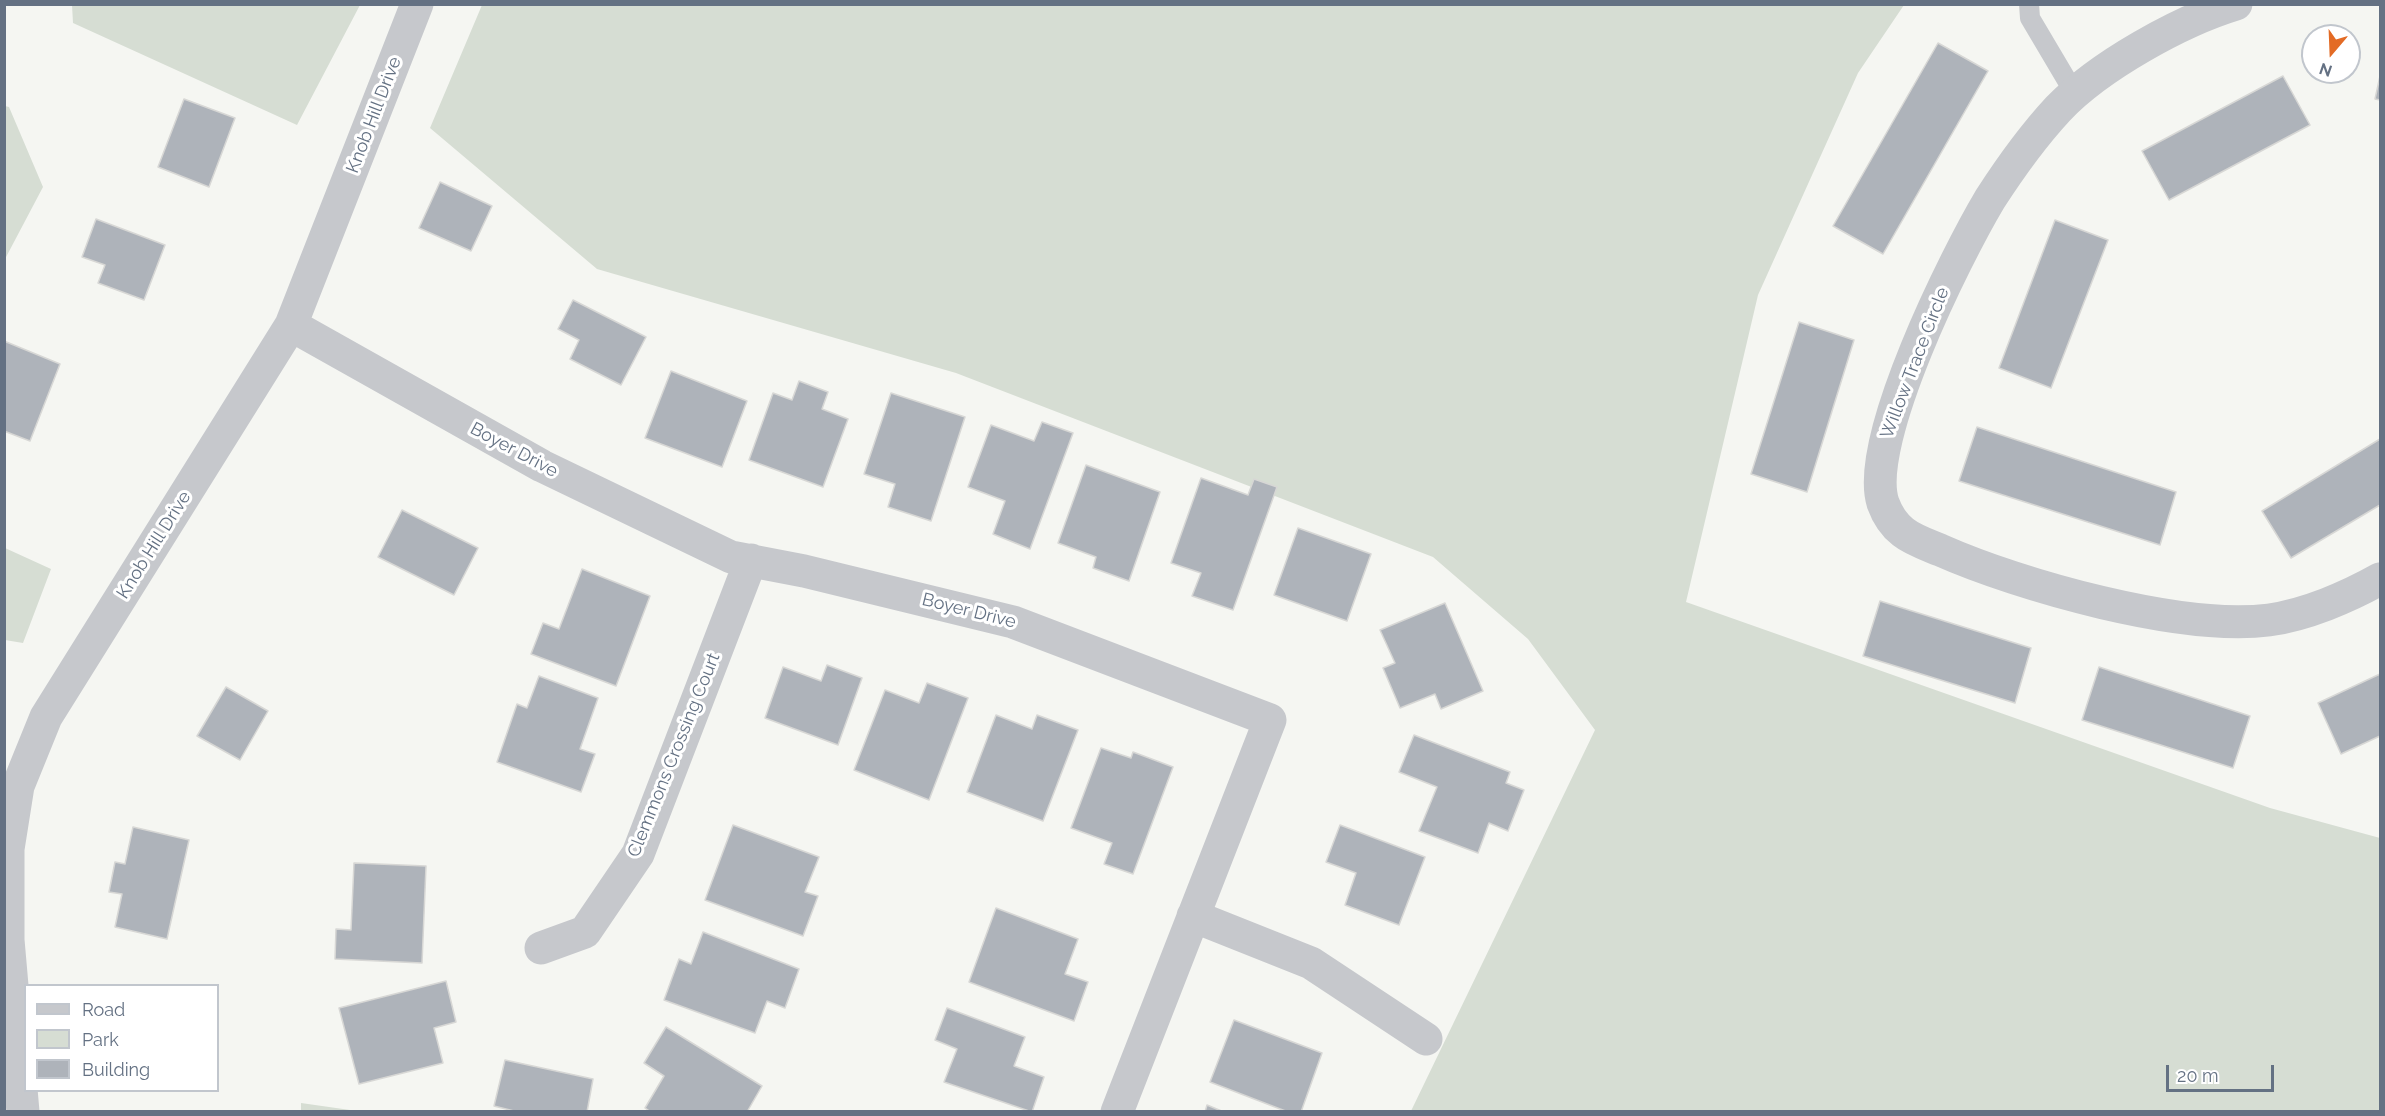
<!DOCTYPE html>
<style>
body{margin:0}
#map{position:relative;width:2385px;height:1116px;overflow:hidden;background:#f5f6f2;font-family:Raleway,sans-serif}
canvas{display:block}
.frame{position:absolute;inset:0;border:6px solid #647183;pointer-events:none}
.legend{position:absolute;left:24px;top:984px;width:195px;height:108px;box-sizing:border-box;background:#fff;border:2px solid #c1c6cd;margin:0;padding:8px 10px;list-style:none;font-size:18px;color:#647183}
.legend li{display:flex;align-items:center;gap:12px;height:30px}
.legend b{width:30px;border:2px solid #c1c6cd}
.north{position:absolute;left:2301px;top:24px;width:60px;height:60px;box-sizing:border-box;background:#fff;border:2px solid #c1c6cd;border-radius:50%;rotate:199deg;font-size:16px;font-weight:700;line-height:24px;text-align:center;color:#647183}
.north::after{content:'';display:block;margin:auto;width:21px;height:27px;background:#e36b25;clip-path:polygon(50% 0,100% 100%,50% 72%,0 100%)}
.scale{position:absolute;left:2166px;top:1065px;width:108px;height:27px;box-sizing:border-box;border:3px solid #647183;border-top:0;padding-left:8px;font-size:18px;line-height:21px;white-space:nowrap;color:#647183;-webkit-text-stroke:4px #fff;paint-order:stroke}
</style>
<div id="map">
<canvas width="2385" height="1116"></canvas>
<div class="frame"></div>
<ul class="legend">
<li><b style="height:8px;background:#c6c8cc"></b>Road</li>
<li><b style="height:16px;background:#d6ddd3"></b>Park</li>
<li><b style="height:16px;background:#aeb3ba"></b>Building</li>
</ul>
<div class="north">N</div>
<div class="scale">20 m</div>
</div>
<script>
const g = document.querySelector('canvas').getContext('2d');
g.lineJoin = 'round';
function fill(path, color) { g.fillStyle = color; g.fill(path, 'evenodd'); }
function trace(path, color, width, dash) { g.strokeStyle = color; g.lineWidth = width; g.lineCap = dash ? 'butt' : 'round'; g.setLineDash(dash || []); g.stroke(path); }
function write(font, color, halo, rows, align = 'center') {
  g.font = font + ' Raleway,sans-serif'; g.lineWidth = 6; g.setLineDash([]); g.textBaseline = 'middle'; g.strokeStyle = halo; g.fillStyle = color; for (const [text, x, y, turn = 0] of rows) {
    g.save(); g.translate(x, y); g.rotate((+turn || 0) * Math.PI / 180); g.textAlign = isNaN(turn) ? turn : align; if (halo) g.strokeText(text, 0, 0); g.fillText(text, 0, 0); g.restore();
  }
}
const green = new Path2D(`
 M72,5V4L360,5L297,125L73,23Z
 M482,5H1904L1858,73L1758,295L1686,602L2270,808L2380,838V1111H1411L1595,730L1528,639L1433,557L956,373L597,269L430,128Z
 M5,106L9,107L43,187L5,259Z
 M5,548L51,569L23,643L5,640Z
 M301,1103L357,1111H301Z`);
const building = new Path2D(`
 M1938,43L1988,71L1883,254L1833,226Z
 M2283,76L2310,125L2169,200L2142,151Z
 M2380,76V100L2375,99Z
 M184,99L235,118L209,187L158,167Z
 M440,182L492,206L471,251L419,228Z
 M96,219L165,245L144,300L98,283L105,265L82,257Z
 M2055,220L2108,240L2051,388L1999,368Z
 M573,300L646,337L621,385L570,359L579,340L558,329Z
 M1799,322L1854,340L1807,492L1751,474Z
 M4,341L60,364L30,441L4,431Z
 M671,371L747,401L722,467L645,438Z
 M799,381L828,392L822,409L848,419L823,487L749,460L773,393L792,400Z
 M891,393L965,417L931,521L888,507L895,484L864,474Z
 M1042,422L1073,433L1030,549L993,534L1005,501L968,487L991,425L1034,441Z
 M1977,427L2176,492L2160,545L1959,481Z
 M2380,439V505L2291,558L2262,511Z
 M1086,465L1160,492L1129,581L1093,568L1096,557L1058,543Z
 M1201,478L1248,495L1254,479L1277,487L1233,610L1192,596L1201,573L1171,563Z
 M402,510L478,548L454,595L378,557Z
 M1298,528L1371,554L1347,621L1274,595Z
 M582,569L650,596L616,686L531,654L543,623L559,629Z
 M1880,601L2031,648L2015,703L1863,656Z
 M1445,603L1483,691L1441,709L1435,694L1400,708L1383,668L1395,663L1380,630Z
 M827,665L862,678L838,745L765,718L783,667L821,681Z
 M2099,667L2250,716L2233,768L2082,720Z
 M2380,674V736L2341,754L2318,703Z
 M539,676L598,698L580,749L595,754L581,792L497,762L517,704L527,708Z
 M927,683L968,698L929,800L854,770L885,690L919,703Z
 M226,687L268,711L240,760L197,736Z
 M996,715L1032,729L1037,715L1078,730L1043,821L967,792Z
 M1414,735L1510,772L1506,783L1524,790L1508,831L1489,823L1478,853L1419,831L1437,787L1399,772Z
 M1101,748L1131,758L1133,752L1173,767L1133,874L1104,864L1112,843L1071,828Z
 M733,825L819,857L805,892L818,896L803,936L705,900Z
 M1340,825L1425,857L1399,925L1345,905L1356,873L1326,862Z
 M133,827L189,840L167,939L115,927L122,894L109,892L115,862L125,864Z
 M354,863L426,866L422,963L335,959L336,929L351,930Z
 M996,908L1078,939L1065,974L1088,982L1074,1021L969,982Z
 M703,932L799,969L785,1008L767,1001L755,1033L664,1000L679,959L691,964Z
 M446,981L456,1022L434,1028L443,1063L359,1084L339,1008Z
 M947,1008L1025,1037L1014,1066L1044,1077L1032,1112L944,1082L957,1049L935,1040Z
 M1234,1020L1322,1053L1301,1112H1288L1210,1082Z
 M666,1027L762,1086L747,1112H651L645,1108L664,1076L644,1063Z
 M505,1060L593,1079L587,1112H518L494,1106Z
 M1207,1105L1224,1112H1205Z`);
const lane = new Path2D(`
 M2029,4L2030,18L2075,94`);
const street = new Path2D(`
 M2236,4C2180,21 2099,66 2058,109C2033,136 2010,168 1990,199C1956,256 1863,442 1883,503C1887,514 1894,525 1903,532C1913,540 1928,545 1940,550C2021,586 2182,631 2269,620C2306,615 2348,597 2380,579
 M291,325L542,466L731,557L804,571L1013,622L1270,720L1117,1112
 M1193,916L1311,963L1426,1039
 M541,948L585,932L638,854L751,560
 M23,1112L8,940V849L18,786L46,717L291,325L417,4`);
const streetNames = [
 ["Knob Hill Drive",374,115,-69],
 ["Willow Trace Circle",1915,363,-69],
 ["Boyer Drive",514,450,28],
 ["Knob Hill Drive",154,545,-58],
 ["Boyer Drive",969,611,14],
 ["Clemmons Crossing Court",674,755,-68]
];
fill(green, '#d6ddd3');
fill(building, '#aeb3ba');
trace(building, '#d7d7d5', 1.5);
trace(lane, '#c6c8cc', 20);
trace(street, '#c6c8cc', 33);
write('18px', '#647183', '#fff', streetNames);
</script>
